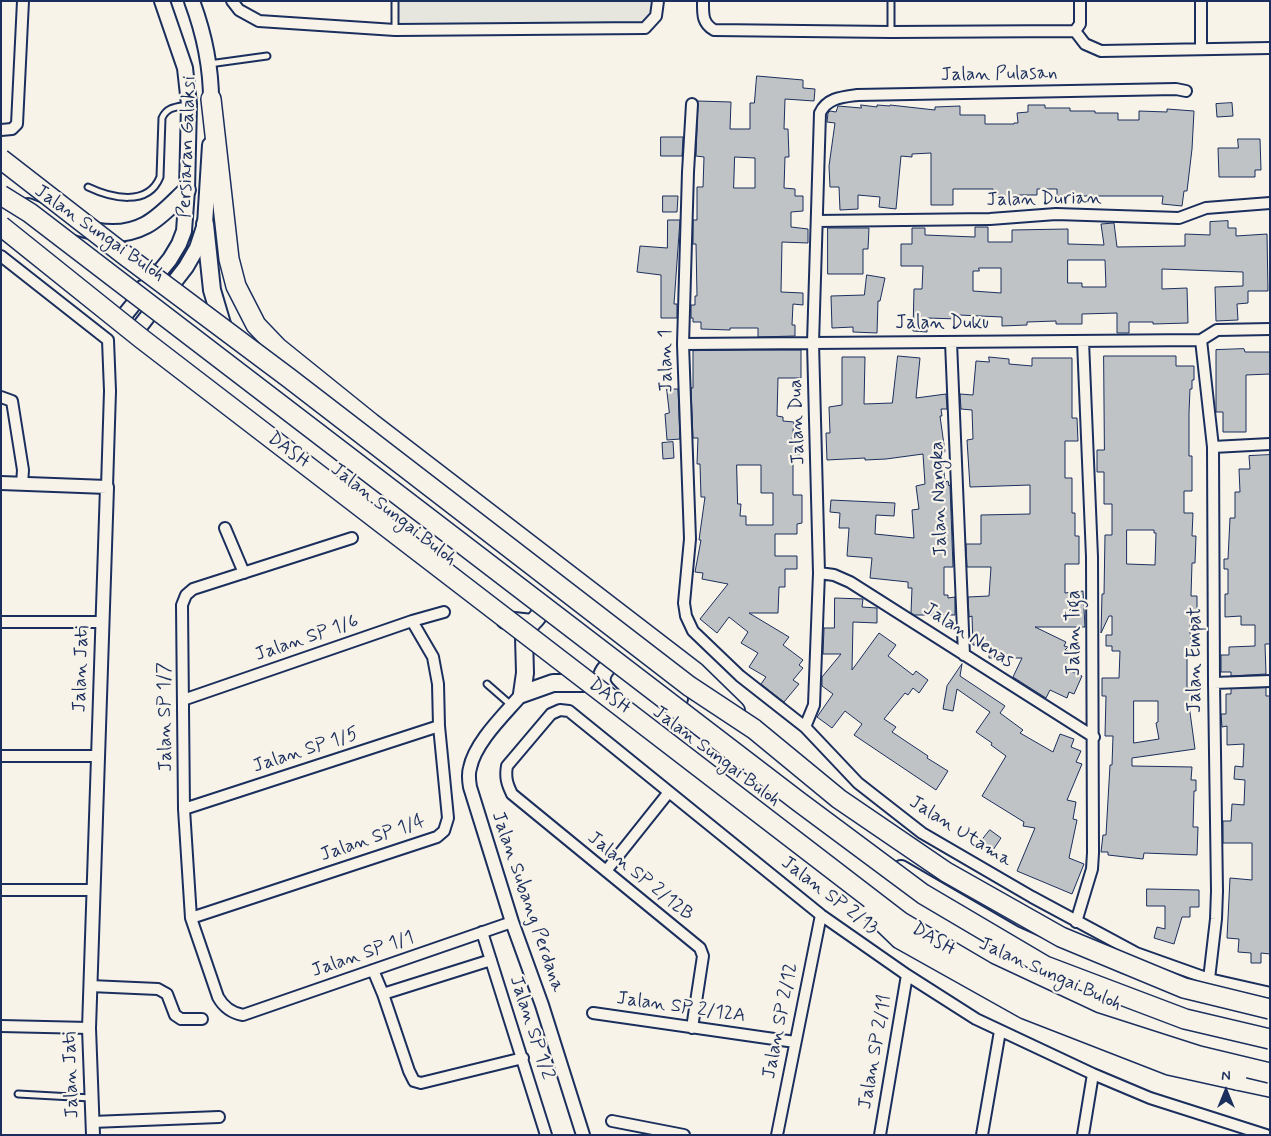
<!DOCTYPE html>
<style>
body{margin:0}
#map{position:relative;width:1271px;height:1136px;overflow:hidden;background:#f7f3e8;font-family:Mynerve,sans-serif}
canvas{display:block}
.frame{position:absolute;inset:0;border:2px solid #1b2f5e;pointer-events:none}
.north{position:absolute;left:1201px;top:1066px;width:50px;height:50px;-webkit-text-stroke:4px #f7f3e8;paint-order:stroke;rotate:0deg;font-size:14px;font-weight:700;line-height:20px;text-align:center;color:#1b2f5e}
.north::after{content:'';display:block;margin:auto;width:18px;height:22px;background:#1b2f5e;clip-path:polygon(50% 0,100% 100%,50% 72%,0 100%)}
</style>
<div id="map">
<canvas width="1271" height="1136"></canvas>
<div class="frame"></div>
<div class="north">N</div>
</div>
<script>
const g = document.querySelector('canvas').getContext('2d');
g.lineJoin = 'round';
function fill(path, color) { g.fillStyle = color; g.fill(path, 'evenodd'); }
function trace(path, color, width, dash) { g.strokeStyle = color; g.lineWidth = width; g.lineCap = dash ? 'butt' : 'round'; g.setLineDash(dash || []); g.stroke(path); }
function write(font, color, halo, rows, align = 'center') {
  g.font = font + ' Mynerve,sans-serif'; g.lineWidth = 4.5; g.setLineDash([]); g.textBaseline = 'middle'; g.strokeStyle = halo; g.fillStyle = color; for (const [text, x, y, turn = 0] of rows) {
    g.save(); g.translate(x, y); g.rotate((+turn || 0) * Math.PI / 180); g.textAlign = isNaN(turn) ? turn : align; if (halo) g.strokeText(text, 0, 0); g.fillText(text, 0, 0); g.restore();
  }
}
const built = new Path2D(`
 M398,1H653V5L650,17L643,23L398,25Z`);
const building = new Path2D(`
 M757,76L803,80V88L815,89L814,101L785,99L784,129H788L789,157H785L784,188L795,189V196H803V211L791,212V227L808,229V243L782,242L781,292L803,293V305L793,304L792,325H795V336L758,337V328H730V330L701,329V322H693V318H691V305H695V296H697L696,244H693V220H697V187H703L704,157L696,156L698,101L731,102L730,129H750V103H754ZM735,157L755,158V188H734Z
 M1232,103L1233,116L1217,117L1216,104Z
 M861,105L877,107V105L890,106V105L935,110V107L960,106V115H985V124H1014V123H1018L1017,113L1028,112V105H1045V108H1070V111H1095V113H1118V120H1139V111L1167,112V109L1194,111L1192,149L1187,191H1184L1182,206L1162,204L1163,196H1057V189H1037V195H1015V205H1001V195H993V189H953V205H931V153L912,154V157L901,156L896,209L879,207L880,197L858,195V209L840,210L839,187H830L829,166L835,123L827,122L828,113L830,111L836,112L838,106L861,108Z
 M661,137H683L682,156H661Z
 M1238,139H1260L1261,170H1255V177H1219L1218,148H1238Z
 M663,196H678L677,212H663Z
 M668,220H680L674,304H677V318H661V275L637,272L640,246L667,248Z
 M1228,221V228H1236V236L1267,234L1268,291H1248V303L1237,304L1238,320L1216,321L1215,287L1243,286V272L1162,269V289L1187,288L1188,323L1153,324V322H1129V333H1117V313L1082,314V324H1056V321L1027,322V325L1002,326V317L959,315V319L927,318V332L913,331L914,289H922L923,266H901V244H912V228H925V235L975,237V227H988V242H1012V230L1068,229V244L1104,245L1101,224L1114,223L1117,247L1185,246V234L1210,235V222ZM1068,260H1105L1106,287H1082V283H1068ZM979,268H1001V293L973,291V271H979Z
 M828,228H869L868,249H863V274H828Z
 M867,275L885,278L880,301H878L877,333L853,332V327L832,328L831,296L864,295Z
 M1244,349L1245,352H1270V374L1246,375V432H1223V412H1216V350Z
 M752,350H801V378H778L777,416L783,417V421L794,422L792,441H800V458H795V461H793V495H802V523L797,524V534H775V556H797V569H785V587H779L778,613H749L789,637L783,645L803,660L799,665L803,668L793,680L799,684L784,702L761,684L766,677L749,667L758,653L741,643L748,632L729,617L717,633L700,619L728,584L702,579L703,573L695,572L701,540H699L705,497H701L700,464H697L698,438H693L691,388H693V351ZM737,465H761V493H773V525H746V516H740L741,504H738Z
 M898,356L920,358L916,398L946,394L947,409H941L942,416H940L945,452H942L945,482L948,481L949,486L950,485L953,567H944V595H948V598L955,597V615H914L911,613L912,588H908V582L870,578L872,558L847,556L849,528H839L840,513L830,512L831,500L895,503L894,516L876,515L875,534L914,538L912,510L919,509L916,486L925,484L923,454L886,459L865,460V458L827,460L826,433H830L829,407L842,405V357H865L864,404L892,403Z
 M1104,356H1176V366H1194V380H1192V389H1190L1189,413V456H1192V491H1184V513H1193L1192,536H1196L1195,563H1192L1191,596H1197V612L1191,611L1190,632L1192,649H1187V688H1192V705H1189L1195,749L1132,758V766L1192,767L1191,780H1196V791H1194L1193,827H1198L1197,855L1144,853L1143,859L1108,855V852H1101L1103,835H1106L1110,765H1112L1113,736H1105L1106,696H1102V678H1119L1120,651H1112V646H1106V635H1112V616H1109L1101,633L1102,594H1104L1105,535H1112V504H1104V472H1097V450H1104ZM1127,530H1154V533H1156L1155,565L1127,564ZM1134,701H1158V722L1156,723L1159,739L1134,743Z
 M989,357L1009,359V364L1032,366V358H1072V418H1077L1078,441H1065V478H1072V513H1075V536H1079V564H1065V593L1083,591L1085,627H1035L1066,642L1064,646L1068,647L1065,650L1074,653L1068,670L1082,676L1074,694L1069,692L1067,698L1050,690L1046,698L1013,677L1022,658H989V645H973L972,616L969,617L968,597L989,596L991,567H967L966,544H981V515L1030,514V485L970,487L967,440L973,439L972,410L961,409L960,394L973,395L976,361L989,362Z
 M667,389H678L680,439L667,440L665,414L669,413Z
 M673,442L674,458L663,459L662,443Z
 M1270,455V644H1265L1266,674L1231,676V672H1221V655H1229V647L1255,646V625H1241V616L1225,617V594H1228V569H1224V559H1228L1230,518H1235V492H1240L1239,469H1250L1249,456Z
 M835,598L863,599L862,607L877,608V623L853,622L852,670L879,633L896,645L888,656L913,675L916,671L928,680L919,693L913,688L908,695L905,693L884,719L896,727L892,732L928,756L927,758L948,771L936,790L854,735L862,724L845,711L832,728L817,717L833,694L822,686V677L841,654H823L824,628H834Z
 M962,664L960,676L1005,706L1000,713L1023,730L1020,733L1053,752L1060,734L1074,739L1071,747L1081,751L1076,762L1082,764L1067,800L1076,802L1073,819L1077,820L1069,858L1084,864L1072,894L1017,871L1035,828L1023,826L1024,822L982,796L1006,756L991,745L992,743L976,732L990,712L957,689L953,711L943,709L947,686Z
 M1266,688V696H1270V954L1261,953V963H1251V953L1238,952L1239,939L1227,938L1230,878L1252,880V843H1223V821H1231L1232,804L1244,805L1245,780L1234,779L1235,766L1243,767L1244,744L1227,745V726L1222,727L1221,714H1226V694H1231V689Z
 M990,830L1001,838L991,853L979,844Z
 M1147,889L1199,890V907H1190V917H1182L1174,944L1154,938L1157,927L1165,929V906H1147Z`);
const service = new Path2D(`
 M395,1V30
 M891,32V1
 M209,64L267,56
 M88,187C111,198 148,207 160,177L162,118C167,107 176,107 187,105
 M487,684L511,705
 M18,1094L91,1098`);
const minor = new Path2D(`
 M232,1L239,10L259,21L395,30L645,28L656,16L658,1
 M703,1C703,14 702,23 714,30L891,32L1075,31
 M1201,1V48
 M1075,31L1085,44L1101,51L1270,48
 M1075,31L1080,24V1
 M692,104L688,172L683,344L690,539L684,603L686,616L693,631L740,676L805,727L858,783L922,833L1032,897L1136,953L1209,979L1270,993
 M1,130L12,129L17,124L23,1
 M817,221L990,219L1056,214L1179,218L1206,208L1270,203
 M1,256L108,340L110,391L107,487
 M1201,340L1213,447L1214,683L1217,891L1216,919L1209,979
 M1201,340L1217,330L1270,329
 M951,342L964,655
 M683,344L1201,340
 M1,397L12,401L23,470L22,484
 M1213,447L1270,444
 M225,528L244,573
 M352,538L193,589L186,595L182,605L184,809L191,918L218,997C224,1008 232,1013 243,1015L512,922
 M819,573L834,575L850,582L1094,737
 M1,622H103
 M1214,683L1270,681
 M183,700L412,621L444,612
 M805,727L814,705L819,573L813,343L820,113C827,98 842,97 857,95L1176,89L1186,91
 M1,756H98
 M184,809L439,726
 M606,871L669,792
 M1,890H94
 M191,918L437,837L444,831L448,818L439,726L438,684L433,657L412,621
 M1076,922L1092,869L1093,853L1092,557L1083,341
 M482,932L546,1135
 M373,970L383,994L409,1071L414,1081L421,1083L523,1058
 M90,986L158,989L167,994L175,1015L181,1019H202
 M383,994L491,960
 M593,1013L795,1042
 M1,1026L89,1028
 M692,1028L703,956L700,948L512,794C507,784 505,777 507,766L551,714L560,710L569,711L821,915L907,975L976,1019L1093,1074L1150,1098L1266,1135
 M612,1121L684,1135
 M92,1122L219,1117
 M777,1135L821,915
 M880,1135L907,975
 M982,1135L1000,1031
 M1083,1135L1093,1074`);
const tertiary = new Path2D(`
 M1,483L107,487L89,1028L93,1135
 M522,694C505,714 475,742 470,768C468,774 469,781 470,787L512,922L542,1005L583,1135`);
const secondary = new Path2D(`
 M192,1C205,36 212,71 211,108
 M119,322L170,259L179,244L184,231L187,190L189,104L185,68L162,1
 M134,334L186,267L197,248L205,224L210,145`);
const trunk = new Path2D(`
 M28,207C64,221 107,246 146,225C161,217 174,202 187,190
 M205,224L212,290L225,334
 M143,289L245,363L679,699
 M505,620L532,623C544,611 543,610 537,595
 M524,637L525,673L522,694L553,683H586
 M614,698C611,694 605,690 603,685C597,674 610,664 617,658L625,659
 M901,869L1013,934L1120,982L1270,1025`);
const motorway = new Path2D(`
 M211,99L229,259L236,286L256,325L278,348L371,423L695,672L735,711
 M1237,1080L1270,1087`);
const motorwayBridge = new Path2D(`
 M1,159L126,256L289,378L689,686L754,729L839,799L946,872L1061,937L1184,988L1270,1009
 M1,195L30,213L798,801L923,894L1045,966L1185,1019L1270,1039
 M1,226L142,339L901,922L986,972L1093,1022L1199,1056L1270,1073
 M872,912L900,939L1025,1009L1169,1065L1237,1080`);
const streetNames = [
 ["Jalan Pulasan",999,75,-1],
 ["Persiaran Galaksi",188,147,-88],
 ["Jalan Durian",1044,200,-1],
 ["Jalan Sungai Buloh",99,234,35],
 ["Jalan Duku",942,324],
 ["Jalan 1",667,361,-91],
 ["Jalan Dua",798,422,-92],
 ["DASH",288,451,37],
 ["Jalan Nangka",940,499,-92],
 ["Jalan Sungai Buloh",393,515,38],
 ["Jalan Tiga",1075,633,-90],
 ["Jalan Nenas",968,636,33],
 ["Jalan SP 1/6",307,639,-19],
 ["Jalan Empat",1196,660,-90],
 ["Jalan Jati",82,669,-88],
 ["DASH",609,697,37],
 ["Jalan SP 1/7",166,717,-91],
 ["Jalan SP 1/5",306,751,-18],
 ["Jalan Sungai Buloh",716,757,37],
 ["Jalan Utama",960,832,32],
 ["Jalan SP 1/4",373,839,-19],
 ["Jalan SP 2/12B",640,877,39],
 ["Jalan SP 2/13",829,896,37],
 ["Jalan Subang Perdana",527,902,71],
 ["DASH",933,940,31],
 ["Jalan SP 1/1",363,955,-19],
 ["Jalan Sungai Buloh",1050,975,24],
 ["Jalan SP 2/12A",681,1008,8],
 ["Jalan SP 2/12",781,1021,-79],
 ["Jalan SP 1/2",531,1028,72],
 ["Jalan SP 2/11",876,1052,-80],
 ["Jalan Jati",72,1075,-92]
];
fill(built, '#e6e5de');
fill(building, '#c0c3c5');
trace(building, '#1b2f5e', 1);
trace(service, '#1b2f5e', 9);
trace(minor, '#1b2f5e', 14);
trace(tertiary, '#1b2f5e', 16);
trace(secondary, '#1b2f5e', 18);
trace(trunk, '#1b2f5e', 20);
trace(motorway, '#1b2f5e', 22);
trace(service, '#f7f3e8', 5);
trace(minor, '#f7f3e8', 10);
trace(tertiary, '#f7f3e8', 12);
trace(secondary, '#f7f3e8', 14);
trace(trunk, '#f7f3e8', 16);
trace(motorway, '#f7f3e8', 19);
trace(motorwayBridge, '#1b2f5e', 22, []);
trace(motorwayBridge, '#f7f3e8', 19);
write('19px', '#1b2f5e', '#f7f3e8', streetNames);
</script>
